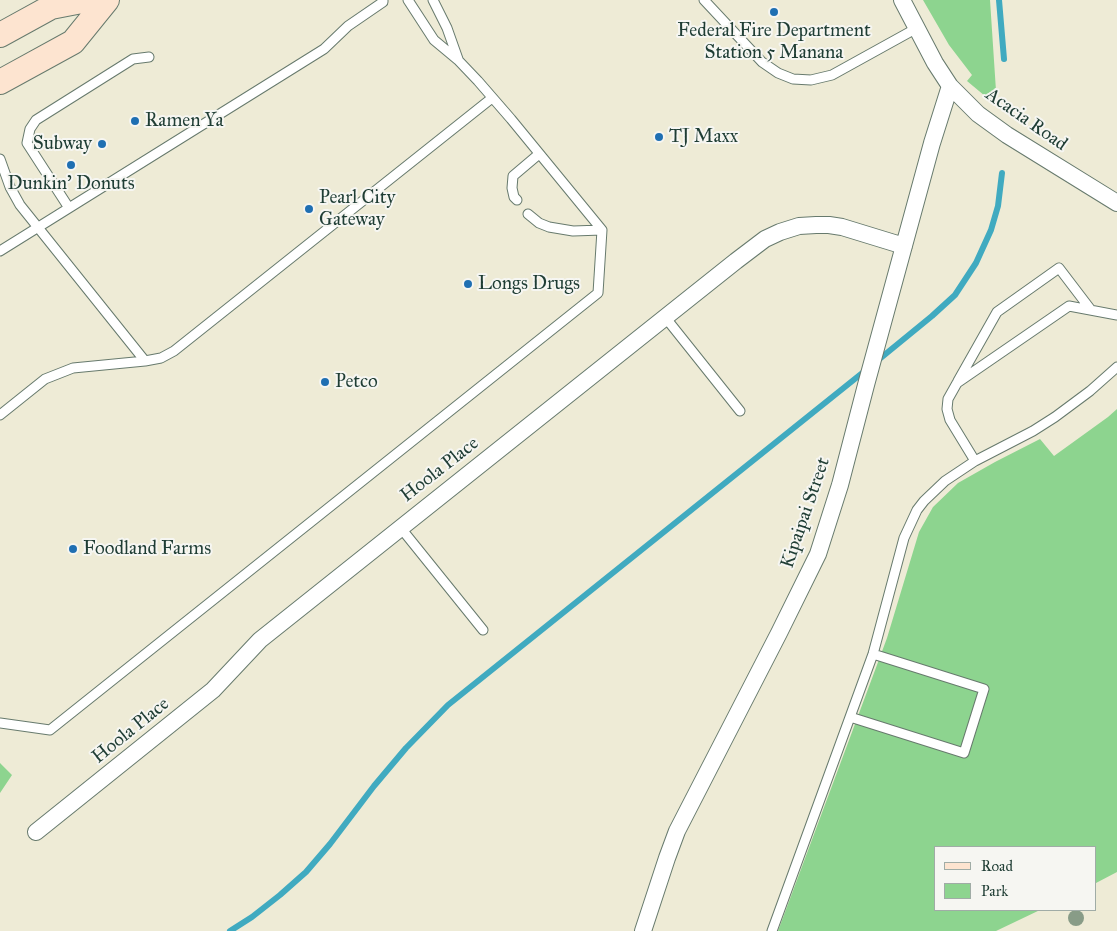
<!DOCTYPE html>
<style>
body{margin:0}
#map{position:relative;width:1117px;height:931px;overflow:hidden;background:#eeebd6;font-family:"IM FELL Great Primer",serif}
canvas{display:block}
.legend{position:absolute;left:934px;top:846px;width:162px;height:65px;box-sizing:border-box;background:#f6f6f2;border:1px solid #a0aca6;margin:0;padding:6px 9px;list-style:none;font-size:15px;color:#1f3d34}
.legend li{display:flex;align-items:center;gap:10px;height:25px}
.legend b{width:25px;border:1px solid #a0aca6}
</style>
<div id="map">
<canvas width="1117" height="931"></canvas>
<ul class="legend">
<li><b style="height:6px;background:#fde4d0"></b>Road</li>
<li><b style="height:14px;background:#8dd48f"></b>Park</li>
</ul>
</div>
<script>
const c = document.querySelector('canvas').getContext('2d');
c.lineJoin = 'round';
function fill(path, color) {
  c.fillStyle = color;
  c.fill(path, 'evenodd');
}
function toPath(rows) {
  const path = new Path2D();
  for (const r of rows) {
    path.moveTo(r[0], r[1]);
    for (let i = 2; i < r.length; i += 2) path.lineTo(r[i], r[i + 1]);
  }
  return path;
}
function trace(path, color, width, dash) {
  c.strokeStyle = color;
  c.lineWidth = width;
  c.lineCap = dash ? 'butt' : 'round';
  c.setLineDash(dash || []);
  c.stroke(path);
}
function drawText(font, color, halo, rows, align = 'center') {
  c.font = font + ' "IM FELL Great Primer",serif';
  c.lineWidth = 4;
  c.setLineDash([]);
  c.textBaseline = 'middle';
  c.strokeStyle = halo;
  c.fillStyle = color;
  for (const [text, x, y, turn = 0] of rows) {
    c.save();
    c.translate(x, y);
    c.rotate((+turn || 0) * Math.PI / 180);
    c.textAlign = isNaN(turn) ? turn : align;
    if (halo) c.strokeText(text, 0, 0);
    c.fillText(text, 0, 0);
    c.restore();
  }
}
const green = toPath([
 [923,0,990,0,997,106,967,81,972,75,949,45],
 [1117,409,1117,872,1096,883,1096,847,936,847,936,910,1040,910,996,931,778,931,887,638,919,532,933,507,958,483,995,462,1040,439,1054,456,1108,417],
 [0,763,12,775,0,793]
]);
const stream = toPath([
 [999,0,1004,59],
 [877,361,932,316,955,295,976,263,991,230,998,206,1002,173],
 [230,931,252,917,280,895,306,872,330,844,374,786,406,748,448,705,866,370]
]);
const service = toPath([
 [433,0,447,28,458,59],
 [704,0,762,62,778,73,793,79,811,80,832,75,917,28],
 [0,159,10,187,20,205,145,361],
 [517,200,514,197,512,188,513,176,539,154],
 [69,208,27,143,30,129,36,120,133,59,149,57],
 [528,214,539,223,549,227,573,231,602,230],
 [0,251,324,49,348,26,383,2,383,0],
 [665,317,740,411],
 [958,381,997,312,1059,268,1091,310],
 [0,415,45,379,73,368,145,361,161,358,174,351,492,98],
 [975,461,950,420,947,409,948,399,957,383,1069,306,1117,315],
 [400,527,483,630],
 [850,717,964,753,984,689,873,654],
 [0,723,50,730,598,293,602,230,511,119,478,81,458,60,434,40,408,0],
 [772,931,873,654,904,538,917,510,924,501,945,481,975,461,1033,431,1055,417,1090,391,1117,367]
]);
const minor = toPath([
 [902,0,935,63,950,86,978,114,1007,135,1117,203],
 [36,832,213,690,260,640,736,261,765,239,780,232,799,226,816,225,829,225,842,227,904,246],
 [643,931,667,858,677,831,779,633,818,554,840,485,866,385,932,143,950,86]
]);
const secondary = toPath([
 [0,35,51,7,87,0],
 [0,82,73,42,107,0]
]);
const trees = [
 [1076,918]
];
const markers = [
 [774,12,5,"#1f6fb2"],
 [135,121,5,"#1f6fb2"],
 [659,137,5,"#1f6fb2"],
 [102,144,5,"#1f6fb2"],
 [71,165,5,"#1f6fb2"],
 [309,209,5,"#1f6fb2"],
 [468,284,5,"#1f6fb2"],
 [325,382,5,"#1f6fb2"],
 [73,549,5,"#1f6fb2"]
];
const poiNames = [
 ["Federal Fire Department",774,31,"center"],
 ["Station 5 Manana",774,53,"center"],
 ["Ramen Ya",145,121],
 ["TJ Maxx",669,137],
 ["Subway",92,144,"right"],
 ["Dunkin' Donuts",71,184,"center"],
 ["Pearl City",319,198],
 ["Gateway",319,220],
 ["Longs Drugs",478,284],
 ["Petco",335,382],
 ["Foodland Farms",83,549]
];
const streetNames = [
 ["Acacia Road",1026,120,35],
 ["Hoola Place",440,470,-38],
 ["Kipaipai Street",806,513,-71],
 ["Hoola Place",131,731,-39]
];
fill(green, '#8dd48f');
trace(stream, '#40aac0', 6);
trace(service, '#677a6d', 11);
trace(minor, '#677a6d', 18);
trace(secondary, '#677a6d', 26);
trace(service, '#fff', 9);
trace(minor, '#fff', 16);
trace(secondary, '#fde4d0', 24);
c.fillStyle = '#889c87';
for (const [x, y] of trees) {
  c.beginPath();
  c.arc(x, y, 8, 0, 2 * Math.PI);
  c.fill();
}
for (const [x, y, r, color] of markers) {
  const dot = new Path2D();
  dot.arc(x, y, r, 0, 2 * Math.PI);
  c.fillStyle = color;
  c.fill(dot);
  trace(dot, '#f6f6f2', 2);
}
drawText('19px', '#1f3d34', '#f6f6f2', poiNames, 'left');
drawText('19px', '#1f3d34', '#f6f6f2', streetNames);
</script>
